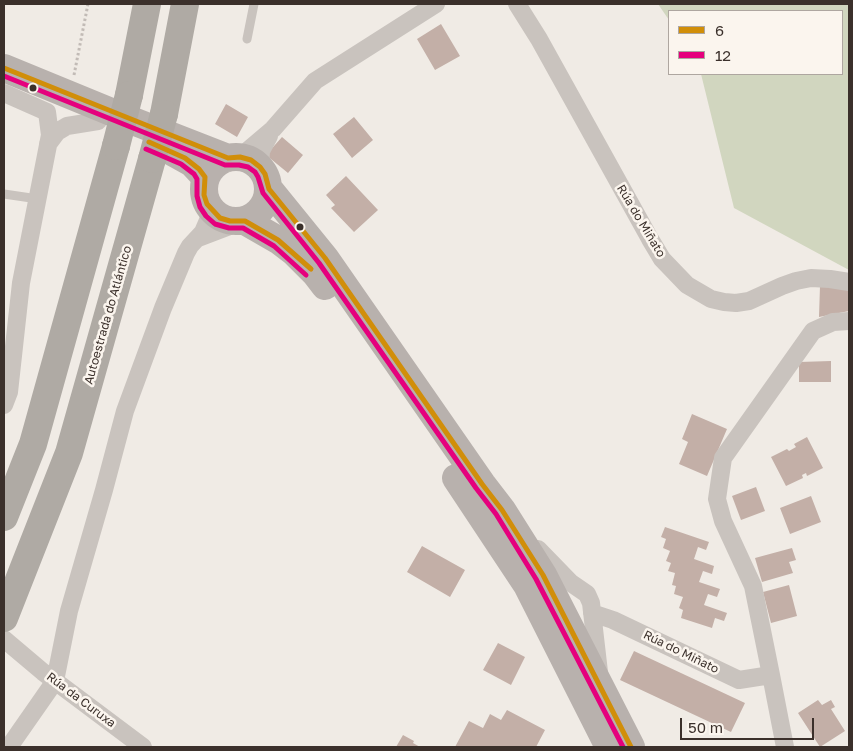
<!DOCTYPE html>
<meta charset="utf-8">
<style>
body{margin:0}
#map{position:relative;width:853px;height:751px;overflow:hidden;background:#f0ebe5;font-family:"Golos Text",sans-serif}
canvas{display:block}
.frame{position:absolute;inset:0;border:5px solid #3b302b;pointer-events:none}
.legend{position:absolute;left:668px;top:10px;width:175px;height:65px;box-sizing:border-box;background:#fbf5ee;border:1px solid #aea6a0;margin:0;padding:6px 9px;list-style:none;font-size:15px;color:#3b302b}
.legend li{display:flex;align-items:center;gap:10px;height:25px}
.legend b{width:25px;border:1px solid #aea6a0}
.scale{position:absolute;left:680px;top:718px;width:134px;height:22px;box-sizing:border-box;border:2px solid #3b302b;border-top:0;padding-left:6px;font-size:15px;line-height:18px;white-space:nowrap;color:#3b302b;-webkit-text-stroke:4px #fbf5ee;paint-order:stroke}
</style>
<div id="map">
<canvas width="853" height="751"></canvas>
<div class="frame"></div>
<ul class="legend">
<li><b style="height:6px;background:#d18e09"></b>6</li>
<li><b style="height:6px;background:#e5007d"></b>12</li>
</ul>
<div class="scale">50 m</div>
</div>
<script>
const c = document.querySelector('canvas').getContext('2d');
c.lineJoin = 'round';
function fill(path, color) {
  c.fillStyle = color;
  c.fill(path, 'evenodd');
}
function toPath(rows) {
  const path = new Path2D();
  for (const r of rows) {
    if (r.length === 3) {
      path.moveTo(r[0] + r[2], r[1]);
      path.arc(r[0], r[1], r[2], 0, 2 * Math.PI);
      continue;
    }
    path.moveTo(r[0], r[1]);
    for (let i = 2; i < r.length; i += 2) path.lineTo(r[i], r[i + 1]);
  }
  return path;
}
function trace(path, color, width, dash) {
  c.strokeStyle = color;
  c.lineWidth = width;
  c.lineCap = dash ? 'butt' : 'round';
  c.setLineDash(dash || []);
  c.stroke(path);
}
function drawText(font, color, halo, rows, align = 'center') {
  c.font = font + ' "Golos Text",sans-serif';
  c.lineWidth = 5;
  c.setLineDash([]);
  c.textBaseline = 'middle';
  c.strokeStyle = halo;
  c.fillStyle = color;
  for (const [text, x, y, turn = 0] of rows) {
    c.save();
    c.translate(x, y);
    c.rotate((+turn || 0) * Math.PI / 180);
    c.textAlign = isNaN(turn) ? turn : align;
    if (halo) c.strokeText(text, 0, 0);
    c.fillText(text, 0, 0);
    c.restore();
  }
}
const green = toPath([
 [658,4,849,4,849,270,734,208,701,74,842,74,842,11,669,11,669,20]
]);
const building = toPath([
 [441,24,460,56,435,70,417,39],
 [226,104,248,117,237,137,215,124],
 [354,117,373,140,352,158,333,134],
 [282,137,303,155,288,173,266,155],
 [346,176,378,210,354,232,331,208,335,205,326,195],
 [820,286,849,288,849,311,819,317],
 [831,361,831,382,799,382,799,362],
 [692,414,727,429,707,476,679,464,688,442,682,439],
 [807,437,823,468,807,476,806,473,802,475,803,478,786,486,771,457,787,449,789,451,796,447,794,444],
 [756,487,765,511,741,520,732,496],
 [811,496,821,522,790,534,780,508],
 [665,527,709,542,706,550,698,547,694,559,714,566,712,574,703,571,699,582,720,589,717,597,708,594,704,605,727,613,724,621,715,618,712,628,681,618,683,610,679,608,683,597,674,594,676,586,672,585,675,573,668,571,671,563,666,561,670,551,663,548,666,539,661,537],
 [422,546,465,570,450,597,407,572],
 [792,548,796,560,789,562,793,573,762,582,755,558],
 [789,585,797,616,771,623,763,592],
 [498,643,525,657,511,685,483,670],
 [634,651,745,703,731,732,620,680],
 [818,700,822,705,831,700,835,707,831,709,845,731,820,747,798,713],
 [507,710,545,730,536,747,455,747,469,721,483,728,490,714,501,720],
 [403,735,414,741,413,743,420,747,396,747]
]);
const path = toPath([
 [74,75,88,4]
]);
const lane = toPath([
 [247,39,254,4],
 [4,194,38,199]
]);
const street = toPath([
 [517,4,539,39,650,239,662,259,687,285,711,299,724,302,736,303,749,301,782,286,796,281,811,278,830,279,849,282],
 [4,93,47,112,50,135,21,283,9,392,4,405],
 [48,144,57,132,67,126,98,121],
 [240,157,273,129,315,81,436,4],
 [260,167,261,151,269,136],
 [198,238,240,222],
 [538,549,571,583,587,594,591,603,599,672],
 [592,613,613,620,739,680,771,675,753,586,723,521,717,499,723,458,813,331,833,322,849,321],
 [4,639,43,672,143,747],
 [771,675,785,747],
 [9,747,55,681,69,611,104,490,125,411,163,308,186,253,190,246,203,232,212,211]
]);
const primary = toPath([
 [4,68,138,123,228,158],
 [165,148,192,163,205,177],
 [236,189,32],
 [269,189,325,258,482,484,502,510,543,575,631,747],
 [245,221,278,240,295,253,315,273,325,286],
 [456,478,527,585,609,747]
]);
const highway = toPath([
 [129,95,147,4],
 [164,114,185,4],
 [4,517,33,444,116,146],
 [4,618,69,453,152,159]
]);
const highwayBridge = toPath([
 [116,146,129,95],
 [152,159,164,114]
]);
const bus1 = toPath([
 [4,68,228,158,240,157,251,160,260,167,265,174,269,189,325,258,482,484,502,510,543,575,631,747],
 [149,142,185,158,199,169,205,177,204,195,207,204,220,218,230,221,245,221,278,240,311,269]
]);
const bus2 = toPath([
 [4,76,225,165,239,165,248,167,255,172,258,177,263,193,319,263,476,488,496,514,536,579,623,747],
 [146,149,181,164,194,174,197,179,197,196,200,207,206,216,215,224,229,228,243,228,274,246,306,275]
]);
const markers = [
 [33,88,4.5,"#3b302b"],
 [300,227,4.5,"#3b302b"]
];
const streetNames = [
 ["Rúa do Miñato",641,221,59],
 ["Autoestrada do Atlántico",108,315,-74],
 ["Rúa do Miñato",681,652,26],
 ["Rúa da Curuxa",81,700,37]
];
fill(green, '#d1d6bf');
fill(building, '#c3afa7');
trace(path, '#c2bbb6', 3, [2.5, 2.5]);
trace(lane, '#c9c3be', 9);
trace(street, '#c9c3be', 18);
trace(primary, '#b8b1ad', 28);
trace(highway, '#afaaa4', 28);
trace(highwayBridge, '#afaaa4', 28);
trace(bus1, '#d18e09', 5);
trace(bus2, '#e5007d', 5);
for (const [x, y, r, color] of markers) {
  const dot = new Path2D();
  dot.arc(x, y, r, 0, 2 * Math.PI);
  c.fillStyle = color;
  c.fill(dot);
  trace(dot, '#fbf5ee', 2);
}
drawText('12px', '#3b302b', '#fbf5ee', streetNames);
</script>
